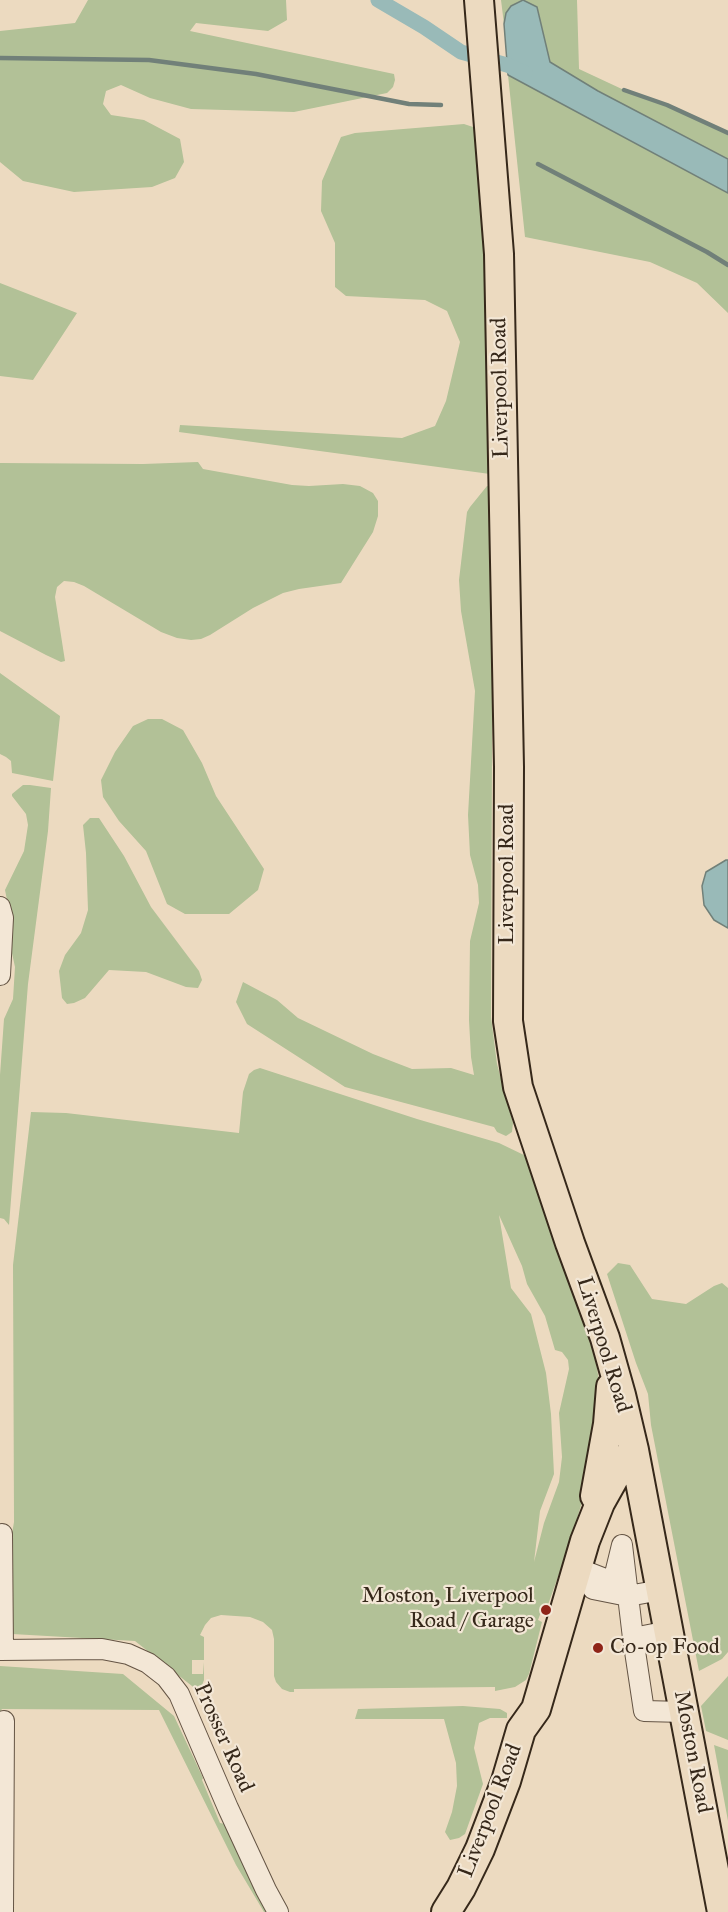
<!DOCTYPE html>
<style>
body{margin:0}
canvas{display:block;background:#ecdac0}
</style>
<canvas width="728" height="1912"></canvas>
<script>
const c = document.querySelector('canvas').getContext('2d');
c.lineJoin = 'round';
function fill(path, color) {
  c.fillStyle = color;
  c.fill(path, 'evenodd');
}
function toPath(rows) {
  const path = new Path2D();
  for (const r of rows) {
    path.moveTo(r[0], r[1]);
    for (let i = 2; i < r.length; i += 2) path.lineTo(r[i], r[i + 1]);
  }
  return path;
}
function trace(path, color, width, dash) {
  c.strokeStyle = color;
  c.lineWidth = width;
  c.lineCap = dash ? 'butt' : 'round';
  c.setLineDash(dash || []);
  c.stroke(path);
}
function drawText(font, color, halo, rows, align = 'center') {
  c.font = font + ' "IM FELL Great Primer",serif';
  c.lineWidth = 4.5;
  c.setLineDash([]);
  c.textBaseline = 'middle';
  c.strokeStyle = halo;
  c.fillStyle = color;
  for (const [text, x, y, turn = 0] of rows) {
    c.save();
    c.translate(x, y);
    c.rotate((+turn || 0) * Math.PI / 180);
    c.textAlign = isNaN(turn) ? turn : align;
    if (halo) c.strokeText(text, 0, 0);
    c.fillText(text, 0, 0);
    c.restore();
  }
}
const green = toPath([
 [88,0,286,0,287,20,268,31,196,23,190,31,394,74,395,80,393,87,387,93,294,112,191,109,150,98,121,85,106,91,103,104,111,115,144,120,180,139,184,162,175,178,152,187,74,192,23,181,0,162,0,31,75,23],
 [501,0,577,0,579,69,624,90,667,105,728,133,728,159,598,91,550,62,537,7,506,13,504,24],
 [508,75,728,193,728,313,697,283,650,262,525,237],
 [464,124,479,129,488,341,490,474,179,432,180,425,402,438,435,426,446,401,460,342,447,311,425,300,346,296,335,287,335,243,321,211,322,181,341,137,355,133],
 [0,283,77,313,33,380,0,376],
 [198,462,203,469,292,485,309,486,343,484,360,486,373,493,378,501,378,516,373,532,341,583,299,589,283,593,253,608,210,635,201,639,191,640,177,638,161,632,84,586,74,582,64,581,57,587,55,597,65,661,61,662,46,655,0,631,0,463,143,464],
 [487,486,493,487,491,1017,497,1064,513,1123,512,1132,506,1136,497,1132,494,1127,345,1087,247,1024,236,1002,243,982,277,1000,298,1018,373,1054,412,1069,451,1068,474,1075,471,1057,469,1020,470,941,479,903,478,885,470,855,468,815,475,691,461,611,459,580,467,512,470,507],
 [0,673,60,716,53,781,12,773,11,761,6,757,0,754],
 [148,719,162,719,183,730,202,763,216,796,264,869,258,890,229,914,185,914,167,904,146,851,119,821,103,797,101,780,115,752,133,726],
 [23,785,30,785,51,788,48,831,28,984,9,1225,4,1219,0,1218,0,1075,4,1019,13,999,15,967,10,944,11,920,5,890,24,851,28,825,26,814,12,796,12,794],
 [90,818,99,818,124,856,151,907,199,971,202,980,198,988,186,987,146,972,109,970,85,998,74,1003,67,1004,62,998,59,971,65,955,81,933,88,910,86,853,83,825],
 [260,1068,417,1119,499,1143,526,1156,553,1230,595,1356,599,1381,588,1482,568,1549,545,1613,541,1612,538,1620,542,1622,529,1674,526,1680,515,1687,495,1691,495,1687,294,1689,294,1692,290,1692,282,1689,276,1682,274,1676,274,1639,272,1630,263,1622,250,1617,221,1615,211,1618,205,1625,200,1635,204,1637,204,1660,192,1660,192,1674,203,1674,204,1662,204,1680,201,1688,197,1690,135,1641,12,1634,11,1540,14,1522,13,1265,31,1112,66,1113,239,1133,243,1092,249,1074,254,1070],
 [499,1215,522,1266,527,1284,545,1316,555,1350,562,1352,568,1360,569,1369,559,1413,562,1457,559,1482,544,1523,534,1562,540,1511,554,1474,551,1414,546,1373,531,1314,511,1288],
 [618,1263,630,1265,652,1299,686,1304,714,1286,722,1283,728,1288,728,1652,722,1659,699,1671,651,1425,648,1394,636,1363,607,1274],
 [0,1666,123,1674,174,1716,203,1778,202,1780,220,1823,225,1824,266,1912,264,1912,236,1865,159,1710,2,1709,0,1712],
 [728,1676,728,1740,706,1731,701,1706],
 [463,1706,500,1709,507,1713,507,1718,490,1718,479,1723,474,1748,483,1784,465,1834,459,1838,450,1840,445,1832,452,1812,457,1786,456,1763,444,1719,355,1719,358,1709],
 [714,1745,728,1750,728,1821]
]);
const water = toPath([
 [523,0,537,7,550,62,598,91,728,159,728,193,508,75,504,24,506,13,511,6,523,0],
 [726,860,728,860,728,928,714,920,704,905,702,886,706,872,726,860]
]);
const stream = toPath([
 [0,58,149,60,256,74,409,104,441,105],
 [624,90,667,105,728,133],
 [538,164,707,252,728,265]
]);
const canal = toPath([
 [378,0,424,27,461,52,507,65,525,73]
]);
const minor = toPath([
 [0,907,3,918,0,975],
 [2,1534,3,1650],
 [577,1568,613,1582,622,1545,633,1638],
 [593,1589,628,1596,661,1590],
 [669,1631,633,1638,644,1711,684,1712],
 [0,1650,102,1649,128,1654,148,1663,166,1677,179,1694,228,1808,266,1890,278,1912],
 [3,1912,4,1721]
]);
const highway = toPath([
 [479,0,499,254,509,767,508,1021,518,1087,570,1243,605,1338,621,1395,634,1450,722,1912],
 [595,1496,608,1424,611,1387],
 [446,1912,461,1888,480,1849,506,1781,521,1730,536,1709,585,1541,600,1503,623,1462,634,1450]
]);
const markers = [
 [546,1610,6,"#8f2418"],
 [598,1648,6,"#8f2418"]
];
const streetNames = [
 ["Liverpool Road",501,388,-91],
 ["Liverpool Road",508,874,-90],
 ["Liverpool Road",603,1345,73],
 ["Prosser Road",223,1738,66],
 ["Moston Road",692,1752,79],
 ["Liverpool Road",491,1811,-69]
];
const poiNames = [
 ["Moston, Liverpool",534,1597],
 ["Road / Garage",534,1622],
 ["Co-op Food",610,1648,"left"]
];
fill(green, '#b2c197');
fill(water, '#99bab8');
trace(water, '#718079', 1.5);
trace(stream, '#718079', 4.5);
trace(canal, '#99bab8', 15);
trace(minor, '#645444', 22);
trace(highway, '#36281a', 32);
trace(minor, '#f3e7d6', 20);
trace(highway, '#ecdac0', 28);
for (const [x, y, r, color] of markers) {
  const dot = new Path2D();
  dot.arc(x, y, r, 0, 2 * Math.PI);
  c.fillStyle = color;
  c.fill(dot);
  trace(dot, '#f3e7d6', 2);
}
drawText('22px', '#36281a', '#f3e7d6', streetNames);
drawText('22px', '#36281a', '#f3e7d6', poiNames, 'right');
</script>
